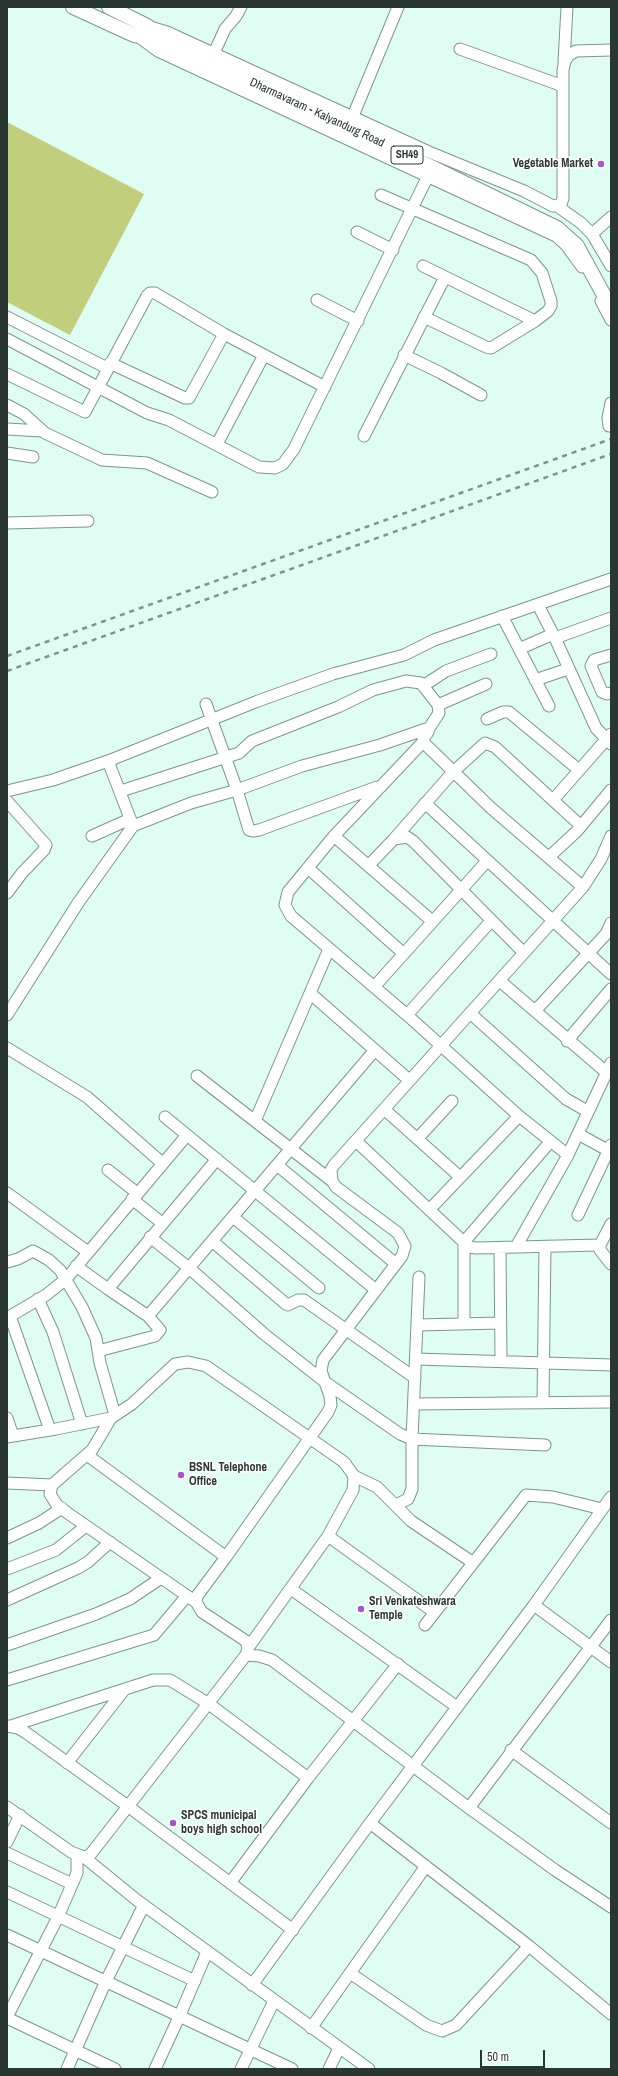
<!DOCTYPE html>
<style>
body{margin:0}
#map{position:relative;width:618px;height:2076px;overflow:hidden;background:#dffdf3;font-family:"Archivo Narrow",sans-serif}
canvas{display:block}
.frame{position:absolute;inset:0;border:8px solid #2a3632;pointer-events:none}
.scale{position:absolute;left:480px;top:2050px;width:65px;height:18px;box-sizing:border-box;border:2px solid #2a3632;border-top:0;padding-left:5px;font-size:12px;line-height:14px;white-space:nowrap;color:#2a3632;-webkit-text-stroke:3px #fff;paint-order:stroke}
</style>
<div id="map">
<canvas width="618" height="2076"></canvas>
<div class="frame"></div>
<div class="scale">50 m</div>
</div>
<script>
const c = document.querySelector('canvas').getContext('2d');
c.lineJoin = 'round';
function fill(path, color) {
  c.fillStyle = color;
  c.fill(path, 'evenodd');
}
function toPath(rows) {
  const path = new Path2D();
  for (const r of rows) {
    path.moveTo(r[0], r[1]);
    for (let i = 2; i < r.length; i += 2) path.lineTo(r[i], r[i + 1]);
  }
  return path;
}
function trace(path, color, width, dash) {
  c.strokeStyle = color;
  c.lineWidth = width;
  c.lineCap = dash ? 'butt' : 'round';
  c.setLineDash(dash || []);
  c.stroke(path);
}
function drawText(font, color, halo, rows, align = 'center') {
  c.font = font + ' "Archivo Narrow",sans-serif';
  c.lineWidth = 3;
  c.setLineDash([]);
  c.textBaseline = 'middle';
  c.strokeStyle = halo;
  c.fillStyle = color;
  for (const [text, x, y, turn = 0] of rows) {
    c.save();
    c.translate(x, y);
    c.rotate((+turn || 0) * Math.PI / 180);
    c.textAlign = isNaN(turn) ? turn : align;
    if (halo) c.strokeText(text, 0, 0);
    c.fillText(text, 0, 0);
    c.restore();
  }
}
const green = toPath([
 [7,122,144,194,70,335,7,302]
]);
const minor = toPath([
 [147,26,167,32,429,152,524,191,553,206,561,205,563,198,563,70,565,61,569,55,576,51,611,50],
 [139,37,158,51,556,236,566,245,582,267],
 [460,49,563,86],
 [214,53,225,29,236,16,241,7],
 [564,62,567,7],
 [353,116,398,7],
 [381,195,531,260,542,273,551,301,551,306,548,311,535,321,491,348,486,347,424,317],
 [557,206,581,223,592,234,611,266],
 [357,232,393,250],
 [592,234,611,217],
 [423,266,535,321],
 [317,300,358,321],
 [601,301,611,320],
 [7,317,107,368],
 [7,339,147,413,169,420,259,467,275,468,283,464,294,449,428,176],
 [404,355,441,373,481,395],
 [110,363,185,398,189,398,224,334],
 [7,374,85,412,147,296,150,293,155,293,224,334,325,387],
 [7,405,24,414,45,433,102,460,147,463,212,492],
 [609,426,608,418,611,403],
 [7,429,42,431],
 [364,436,445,277],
 [217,444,264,355],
 [7,453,33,457],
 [7,523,88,521],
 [538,605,555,638,596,728,611,744],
 [502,616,549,706],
 [555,638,611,618],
 [519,649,553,634],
 [611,655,594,660,591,666,602,692,607,694,611,693],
 [535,680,568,669],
 [423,686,446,671,491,654],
 [206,704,237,790,249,830,253,831,259,830,377,787],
 [438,705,486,684],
 [487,719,503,712,509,712,579,770],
 [423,742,334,836,288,892,285,905,291,916,407,1015,519,1116,568,1155],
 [108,761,133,826],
 [7,791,53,780,108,761,258,701,333,674,404,655,434,640,611,579],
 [121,791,239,753,252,741,338,707,373,690,406,681,421,683,438,705,439,713,428,730],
 [553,800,611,734],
 [7,801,46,845,44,850,22,873,7,893],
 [425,803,611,974],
 [92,836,130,819],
 [334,836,432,921],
 [394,839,453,772,485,743,495,747,581,826],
 [549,857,577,831,611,790],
 [369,865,394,839,407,837,413,841,524,953],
 [308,868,404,954],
 [500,981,606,1072],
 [374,987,487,861],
 [310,993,409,1080],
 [535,1011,606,934,611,923],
 [470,1013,566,1099,587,1111],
 [7,1015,78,903,133,826,191,803,237,790,302,766,380,745,426,729,428,732,423,739,425,744,491,808,583,887],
 [407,1015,491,921],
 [567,1041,611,989],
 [7,1048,87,1097,162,1163],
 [197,1076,332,1181],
 [384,1109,460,1177],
 [165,1117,376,1290],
 [255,1121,329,949],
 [578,1134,611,1152],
 [418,1138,452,1101],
 [356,1141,469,1247,476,1248,600,1245],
 [277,1165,396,1264],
 [108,1170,137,1193],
 [7,1193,88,1252],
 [132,1199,162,1223],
 [430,1209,519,1116],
 [578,1215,611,1145],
 [233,1217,319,1288],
 [611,1224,600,1245,600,1250,611,1264],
 [150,1237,189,1268,264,1334,325,1382,400,1434,412,1439,545,1445],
 [212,1241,286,1304,288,1305,298,1300,304,1300,415,1378],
 [516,1247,568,1155,611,1063],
 [500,1248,501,1361],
 [7,1262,18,1259,33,1251,49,1260,60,1270,82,1307,96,1338,100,1363,115,1415],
 [76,1266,108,1289,217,1159],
 [38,1299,53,1332,82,1424],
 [10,1316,50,1430],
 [148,1316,375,1050],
 [7,1318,46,1295,66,1279,187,1135],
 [464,1324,464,1242,550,1142],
 [418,1325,500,1323],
 [98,1351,155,1336,160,1330,148,1316,108,1289],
 [416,1359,611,1365],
 [543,1403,545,1247],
 [414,1404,611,1402],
 [7,1418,13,1436],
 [111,1418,92,1450,52,1485,50,1494,57,1505,69,1514,196,1602],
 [7,1437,56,1429,111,1418,132,1404,175,1364,188,1362,206,1366,344,1462,354,1476,353,1490,328,1536,248,1648],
 [87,1455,226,1557],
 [354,1476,377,1487,411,1521,472,1562],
 [7,1483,52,1485],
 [396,1505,408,1499,412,1489,412,1439,419,1277],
 [328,1536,434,1612],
 [7,1538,39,1523,62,1508],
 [7,1569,56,1550,86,1526],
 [291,1589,457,1707],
 [7,1600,78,1568,88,1562,110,1542],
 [534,1605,611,1662],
 [611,1620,469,1808,555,1870,611,1907],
 [425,1625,526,1495,553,1497,602,1509],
 [7,1645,96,1614,130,1599,161,1578],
 [246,1655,259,1656,272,1660,469,1808],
 [7,1680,154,1635,186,1597],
 [7,1726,18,1728,25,1732,129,1807,293,1930],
 [11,1726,153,1680,170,1680,209,1704,308,1778],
 [511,1750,611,1823],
 [67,1763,124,1690],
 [7,1807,71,1852,84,1857,90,1855,246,1655,248,1648,246,1641,202,1612,196,1602,197,1596,226,1557,328,1412,331,1405,330,1396,321,1371,323,1360,402,1256,405,1246,398,1233,336,1187,332,1181,331,1170,334,1165,583,887,601,859,611,836],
 [370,1823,529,1946,611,2014],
 [7,1842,20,1815],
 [7,1853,72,1884],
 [84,1857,138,1901,369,2069],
 [230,1883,308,1778,398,1664],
 [7,1892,195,1981],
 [7,1935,292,2069],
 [350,1973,426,2025,442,2031,456,2025,529,1946],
 [252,1985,370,1823,534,1605,611,1497],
 [7,2017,58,1917,77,1873,77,1855],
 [7,2018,115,2069],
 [311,2028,426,1866],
 [67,2069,106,1981,144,1905],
 [155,2069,180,2015,207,1952],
 [241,2069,274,2001],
 [329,2069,339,2048]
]);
const major = toPath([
 [73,7,134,35,162,41,349,127,557,228,577,246,611,308],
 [109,7,147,26,162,41]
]);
const rail = toPath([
 [7,656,611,439],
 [7,671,611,454]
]);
const markers = [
 [601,164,4,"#a657c8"],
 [181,1475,4,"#a657c8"],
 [361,1609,4,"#a657c8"],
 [173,1823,4,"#a657c8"]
];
const shields = [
 [407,155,32]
];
const shieldNames = [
 ["SH49",407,155]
];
const streetNames = [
 ["Dharmavaram - Kalyandurg Road",317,113,25]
];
const poiNames = [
 ["Vegetable Market",593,164,"right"],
 ["BSNL Telephone",189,1468],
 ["Office",189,1482],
 ["Sri Venkateshwara",369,1602],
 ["Temple",369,1616],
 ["SPCS municipal",181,1816],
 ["boys high school",181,1830]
];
fill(green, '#c1cf7d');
trace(minor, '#7b968d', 13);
trace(major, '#7b968d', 16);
trace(minor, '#fff', 11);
trace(major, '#fff', 14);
trace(rail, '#7e938c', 2.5, [5, 5]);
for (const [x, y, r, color] of markers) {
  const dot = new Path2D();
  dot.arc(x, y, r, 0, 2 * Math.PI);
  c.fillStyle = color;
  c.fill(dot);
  trace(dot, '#fff', 1.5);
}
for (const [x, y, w] of shields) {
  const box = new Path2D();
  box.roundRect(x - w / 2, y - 9, w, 18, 3);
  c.fillStyle = '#fff';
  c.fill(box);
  trace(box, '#2a3632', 1);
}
drawText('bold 11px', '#2a3632', null, shieldNames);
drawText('12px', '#2a3632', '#fff', streetNames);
drawText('bold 12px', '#2a3632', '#fff', poiNames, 'left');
</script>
